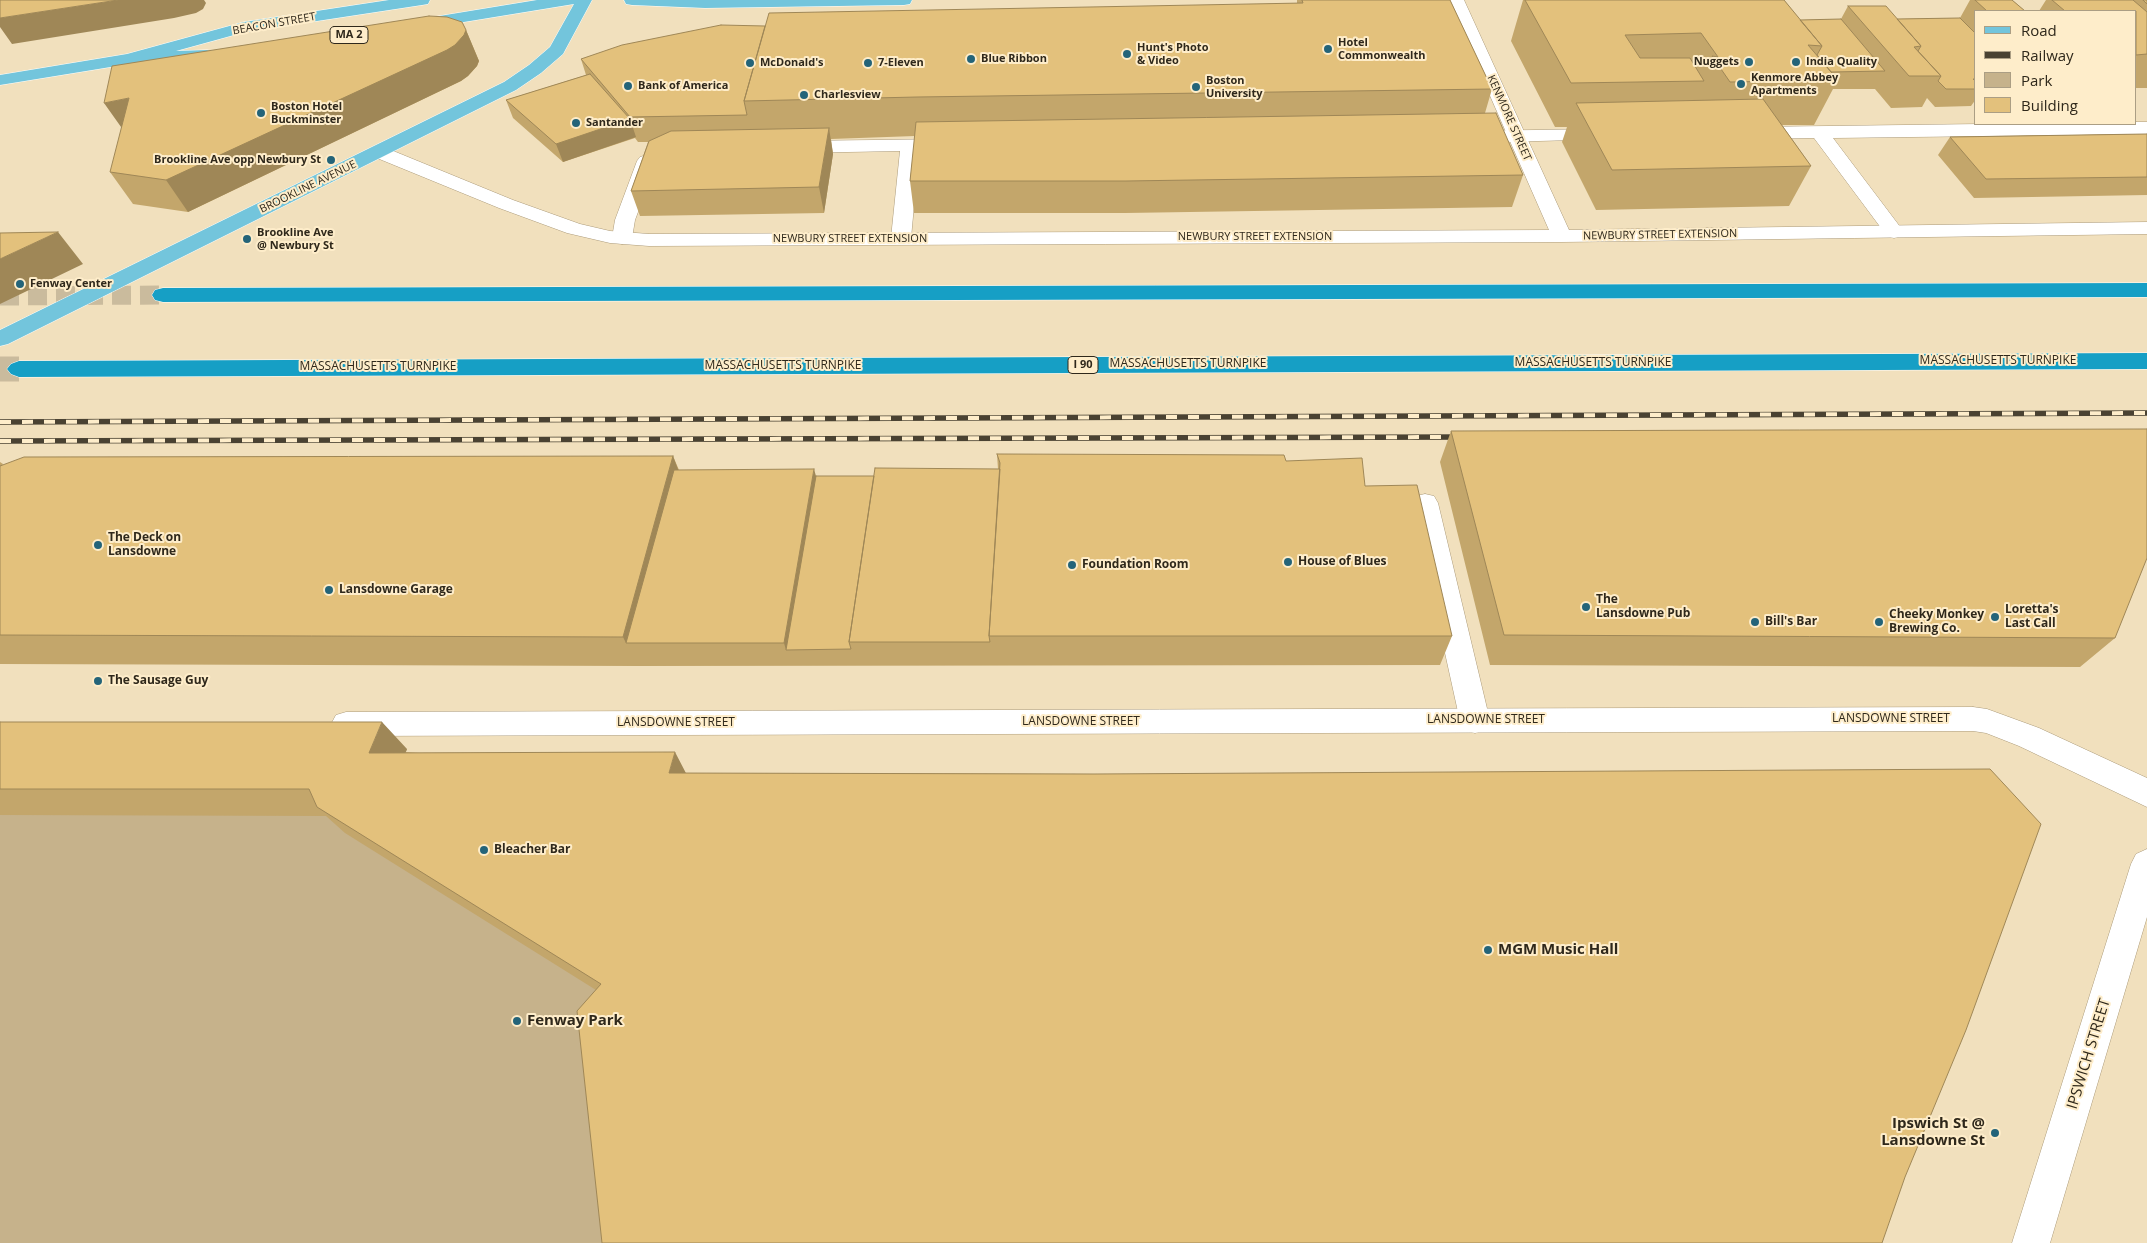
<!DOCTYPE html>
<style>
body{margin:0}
#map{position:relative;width:2147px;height:1243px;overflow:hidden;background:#f1e0bd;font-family:"Open Sans",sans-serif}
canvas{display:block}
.legend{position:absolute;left:1974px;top:10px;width:162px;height:115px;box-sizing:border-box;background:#feedca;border:1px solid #ab9e84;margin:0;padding:6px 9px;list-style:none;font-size:15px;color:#2f281b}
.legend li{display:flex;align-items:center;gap:10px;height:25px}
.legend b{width:25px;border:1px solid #ab9e84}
</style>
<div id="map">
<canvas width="2147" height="1243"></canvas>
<ul class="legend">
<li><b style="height:6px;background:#73c5dc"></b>Road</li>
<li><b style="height:6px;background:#4a4232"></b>Railway</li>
<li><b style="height:14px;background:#c6b28b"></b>Park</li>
<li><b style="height:14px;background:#e3c17c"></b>Building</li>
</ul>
</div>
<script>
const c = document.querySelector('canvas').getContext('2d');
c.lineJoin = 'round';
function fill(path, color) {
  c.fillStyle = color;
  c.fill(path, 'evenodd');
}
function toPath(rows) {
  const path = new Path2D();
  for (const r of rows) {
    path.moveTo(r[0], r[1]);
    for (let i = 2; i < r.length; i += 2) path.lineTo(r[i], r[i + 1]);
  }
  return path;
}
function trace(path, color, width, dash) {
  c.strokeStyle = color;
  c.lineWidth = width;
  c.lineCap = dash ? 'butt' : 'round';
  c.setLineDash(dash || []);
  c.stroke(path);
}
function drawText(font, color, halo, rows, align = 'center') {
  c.font = font + ' "Open Sans",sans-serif';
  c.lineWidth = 4;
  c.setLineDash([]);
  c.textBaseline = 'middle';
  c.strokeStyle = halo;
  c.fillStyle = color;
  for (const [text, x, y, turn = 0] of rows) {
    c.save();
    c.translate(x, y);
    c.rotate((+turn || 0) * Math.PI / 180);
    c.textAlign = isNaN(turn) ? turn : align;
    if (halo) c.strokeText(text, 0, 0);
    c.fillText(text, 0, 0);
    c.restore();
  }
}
const green = toPath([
 [407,749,395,779,1111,1243,0,1243,0,750]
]);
const motorwayTunnelFar1 = toPath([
 [0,296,163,295]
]);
const motorwayTunnel = toPath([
 [0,369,19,369]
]);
const service = toPath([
 [2136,122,2147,122,2147,134,1833,138,1904,232,1901,236,1894,238,1887,236,1814,138,1751,139,1744,137,1742,133,1744,129,1751,127,2136,122],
 [1601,129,1608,131,1610,135,1608,139,1469,143,1462,141,1460,137,1462,133,1469,131,1601,129],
 [952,139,959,141,962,145,959,149,919,151,911,238,908,242,901,244,894,242,891,238,900,151,795,153,788,151,785,147,788,143,795,141,952,139],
 [647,155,654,157,657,161,635,220,632,238,629,242,622,244,615,242,612,238,615,220,637,161,640,157,647,155],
 [1425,494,1434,496,1438,503,1490,721,1485,730,1475,733,1465,730,1460,721,1412,503,1416,496,1425,494]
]);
const minor = toPath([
 [1448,0,1464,0,1569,230,2147,222,2147,234,1562,242,649,246,610,243,567,233,499,208,372,156,369,152,372,148,379,146,386,148,513,200,580,224,610,231,649,234,1549,230,1448,0],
 [1973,707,1987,709,2039,728,2147,778,2147,807,2019,746,1986,733,1973,731,346,736,336,733,331,724,336,715,346,712,1973,707],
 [2147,849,2147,917,2050,1243,2012,1243,2131,864,2136,854,2147,849]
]);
const primary = toPath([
 [389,0,430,0,428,4,422,5,245,32,176,51,207,50,213,51,216,55,213,59,207,60,129,64,0,85,0,75,127,54,244,22,389,0],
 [537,0,592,0,563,54,541,73,516,90,8,344,0,346,0,330,504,82,529,65,550,47,574,4,415,30,409,29,406,25,409,21,537,0],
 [624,0,912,0,910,4,904,5,705,8,632,5,626,4,624,0]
]);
const motorway = toPath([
 [2147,283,2147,297,163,302,155,300,152,295,155,290,163,288,2147,283],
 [2147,353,2147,369,19,377,11,374,7,369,11,364,19,361,2147,353]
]);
const rail = toPath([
 [0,422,2147,413],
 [0,441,1462,437]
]);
const wall = toPath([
 [1297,0,1450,0,1492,89,1485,113,1523,175,1512,207,1125,213,914,213,910,181,915,136,831,139,833,154,824,213,640,216,631,191,648,142,638,142,635,138,563,162,513,118,506,100,586,75,581,59,765,26,1297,3],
 [1523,0,1784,0,1800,20,1841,19,1848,6,1897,19,1960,18,1970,0,2012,0,2025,11,1976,11,1976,99,1971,106,1935,107,1927,98,1922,107,1891,108,1875,89,1833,89,1814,125,1782,125,1811,166,1789,206,1596,210,1562,142,1567,127,1555,127,1511,41],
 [2046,0,2147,0,2147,88,2136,88,2136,11,2039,11],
 [466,30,479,61,477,66,468,76,461,81,188,212,133,204,110,172],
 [2147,134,2147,195,1974,198,1938,155,1950,137],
 [1451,431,2115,638,2080,667,1490,665,1440,462],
 [997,454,1286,461,1365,486,1452,636,1440,665,638,666,0,664,0,462,3,464,2,466,673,456,679,470,816,476,874,476,998,469],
 [0,722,407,749,405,752,686,773,1094,774,596,990,345,833,326,816,0,815]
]);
const shadedWall = toPath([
 [118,0,204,0,206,3,203,9,196,13,174,18,12,44,0,27,0,18],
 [466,30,479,61,477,66,468,76,461,81,188,212,166,180],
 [129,98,126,134,104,103],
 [630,119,636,137,563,162,556,144],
 [829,128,833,154,824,213,819,187],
 [58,232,83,264,0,304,0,259],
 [673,456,685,488,626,643,623,637],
 [814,469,821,494,786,650,784,643],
 [382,722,407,749,395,780,369,753],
 [675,752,689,779,669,773]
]);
const building = toPath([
 [0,0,118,0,0,18,0,0],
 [1302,0,1450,0,1492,89,917,97,744,101,769,13,1303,3,1302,0],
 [1525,0,1784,0,1822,46,1808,45,1838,80,1730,82,1712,56,1718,57,1701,33,1625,35,1640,58,1690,58,1704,81,1571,83,1525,0],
 [1975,0,2012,0,2025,11,1987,11,1975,0],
 [2052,0,2133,0,2147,12,2147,54,2136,55,2136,11,2065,11,2052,0],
 [2143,0,2147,0,2147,4,2143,0],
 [1848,6,1886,6,1921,46,1914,47,1941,76,1909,76,1848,6],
 [429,16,447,17,462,22,466,30,464,35,455,45,447,50,166,180,110,172,129,98,104,103,112,66,429,16],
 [1960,18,1976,34,1976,79,1973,79,1976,82,1976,89,1946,89,1938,81,1941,76,1918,51,1921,46,1897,19,1960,18],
 [1841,19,1885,71,1831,72,1817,55,1822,46,1800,20,1841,19],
 [721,25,765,26,744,101,747,115,630,117,581,59,622,45,721,25],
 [590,74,630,119,556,144,506,100,590,74],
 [1763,99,1811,166,1612,170,1576,103,1763,99],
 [1496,113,1523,175,1126,181,910,181,916,122,1496,113],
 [829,128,819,187,631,191,649,141,671,131,829,128],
 [2147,134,2147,177,1986,179,1950,137,2147,134],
 [58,232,0,259,0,233,58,232],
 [2147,429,2147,558,2115,638,1504,635,1451,431,2147,429],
 [997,454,1284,455,1286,461,1362,458,1365,486,1417,485,1452,636,989,636,1000,463,997,454],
 [673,456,623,637,0,635,0,466,24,457,673,456],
 [875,468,1000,469,989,636,990,642,849,642,875,468],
 [814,469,784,643,626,643,674,470,814,469],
 [816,476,874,476,849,642,851,649,786,650,816,476],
 [0,722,382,722,369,753,675,752,669,773,1094,774,1990,769,2041,824,1966,1030,1905,1177,1882,1243,602,1243,577,1011,601,984,317,807,309,789,0,789,0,722]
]);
const markers = [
 [1328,49,5,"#246479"],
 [1127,54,5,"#246479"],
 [971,59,5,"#246479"],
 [1749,62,5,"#246479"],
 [1796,62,5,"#246479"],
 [750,63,5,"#246479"],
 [868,63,5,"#246479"],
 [1741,84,5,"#246479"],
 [628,86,5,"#246479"],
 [1196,87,5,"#246479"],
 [804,95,5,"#246479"],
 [261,113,5,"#246479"],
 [576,123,5,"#246479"],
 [331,160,5,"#246479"],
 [247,239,5,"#246479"],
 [20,284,5,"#246479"],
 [98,545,5,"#246479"],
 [1288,562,5,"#246479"],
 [1072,565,5,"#246479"],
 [329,590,5,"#246479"],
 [1586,607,5,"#246479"],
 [1995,617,5,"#246479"],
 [1755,622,5,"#246479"],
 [1879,622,5,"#246479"],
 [98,681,5,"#246479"],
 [484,850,5,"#246479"],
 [1488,950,5,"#246479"],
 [517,1021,5,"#246479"],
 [1995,1133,5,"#246479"]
];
const farStreetnames = [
 ["BEACON STREET",274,24,-10],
 ["KENMORE STREET",1509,118,66],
 ["BROOKLINE AVENUE",308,187,-26],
 ["NEWBURY STREET EXTENSION",1660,235,-1],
 ["NEWBURY STREET EXTENSION",1255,237],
 ["NEWBURY STREET EXTENSION",850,239]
];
const shields = [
 [349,35,38],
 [1083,365,30]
];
const shieldNames = [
 ["MA 2",349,35],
 ["I 90",1083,365]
];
const farPoinames = [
 ["Hotel",1338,43],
 ["Commonwealth",1338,56],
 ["Hunt's Photo",1137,48],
 ["& Video",1137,61],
 ["Blue Ribbon",981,59],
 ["Nuggets",1739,62,"right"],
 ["India Quality",1806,62],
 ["McDonald's",760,63],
 ["7-Eleven",878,63],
 ["Kenmore Abbey",1751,78],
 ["Apartments",1751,91],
 ["Boston",1206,81],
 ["University",1206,94],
 ["Bank of America",638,86],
 ["Charlesview",814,95],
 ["Boston Hotel",271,107],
 ["Buckminster",271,120],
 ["Santander",586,123],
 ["Brookline Ave opp Newbury St",321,160,"right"],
 ["Brookline Ave",257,233],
 ["@ Newbury St",257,246],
 ["Fenway Center",30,284]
];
const streetNames = [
 ["MASSACHUSETTS TURNPIKE",1998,361],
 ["MASSACHUSETTS TURNPIKE",1593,363],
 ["MASSACHUSETTS TURNPIKE",1188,364],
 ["MASSACHUSETTS TURNPIKE",783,366],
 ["MASSACHUSETTS TURNPIKE",378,367],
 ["LANSDOWNE STREET",1891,719],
 ["LANSDOWNE STREET",1486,720],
 ["LANSDOWNE STREET",1081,722],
 ["LANSDOWNE STREET",676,723]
];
const poiNames = [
 ["The Deck on",108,538],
 ["Lansdowne",108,552],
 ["House of Blues",1298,562],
 ["Foundation Room",1082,565],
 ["Lansdowne Garage",339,590],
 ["The",1596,600],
 ["Lansdowne Pub",1596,614],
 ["Loretta's",2005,610],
 ["Last Call",2005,624],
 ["Cheeky Monkey",1889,615],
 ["Brewing Co.",1889,629],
 ["Bill's Bar",1765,622],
 ["The Sausage Guy",108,681],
 ["Bleacher Bar",494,850]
];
const nearPoinames = [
 ["MGM Music Hall",1498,950],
 ["Fenway Park",527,1021],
 ["Ipswich St @",1985,1124,"right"],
 ["Lansdowne St",1985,1141,"right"]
];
const nearStreetnames = [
 ["IPSWICH STREET",2089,1054,-73]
];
fill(green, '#c6b28b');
trace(motorwayTunnelFar1, '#cabb9d', 19, [19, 9]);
trace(motorwayTunnel, '#cabb9d', 25, [25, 12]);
trace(service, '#ac9b7b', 1);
trace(minor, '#ac9b7b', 1);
trace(primary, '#fff', 1);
trace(motorway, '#fff', 1);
fill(service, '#fff');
fill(minor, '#fff');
fill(primary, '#73c5dc');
fill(motorway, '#169fc5');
trace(rail, '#4a4232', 5.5);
trace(rail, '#feedca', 4, [11]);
fill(wall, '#c3a66b');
fill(shadedWall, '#9f8757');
fill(building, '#e3c17c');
trace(building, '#9f8757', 1);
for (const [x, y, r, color] of markers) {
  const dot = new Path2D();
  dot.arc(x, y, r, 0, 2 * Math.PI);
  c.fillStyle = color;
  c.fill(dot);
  trace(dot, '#feedca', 2);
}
drawText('11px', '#2f281b', '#feedca', farStreetnames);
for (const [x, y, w] of shields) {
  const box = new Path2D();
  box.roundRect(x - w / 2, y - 8.5, w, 17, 4);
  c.fillStyle = '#feedca';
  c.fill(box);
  trace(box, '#2f281b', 1);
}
drawText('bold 11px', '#2f281b', null, shieldNames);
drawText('bold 11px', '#2f281b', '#feedca', farPoinames, 'left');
drawText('12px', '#2f281b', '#feedca', streetNames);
drawText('bold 12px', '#2f281b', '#feedca', poiNames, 'left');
drawText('bold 15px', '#2f281b', '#feedca', nearPoinames, 'left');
drawText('15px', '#2f281b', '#feedca', nearStreetnames);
</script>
